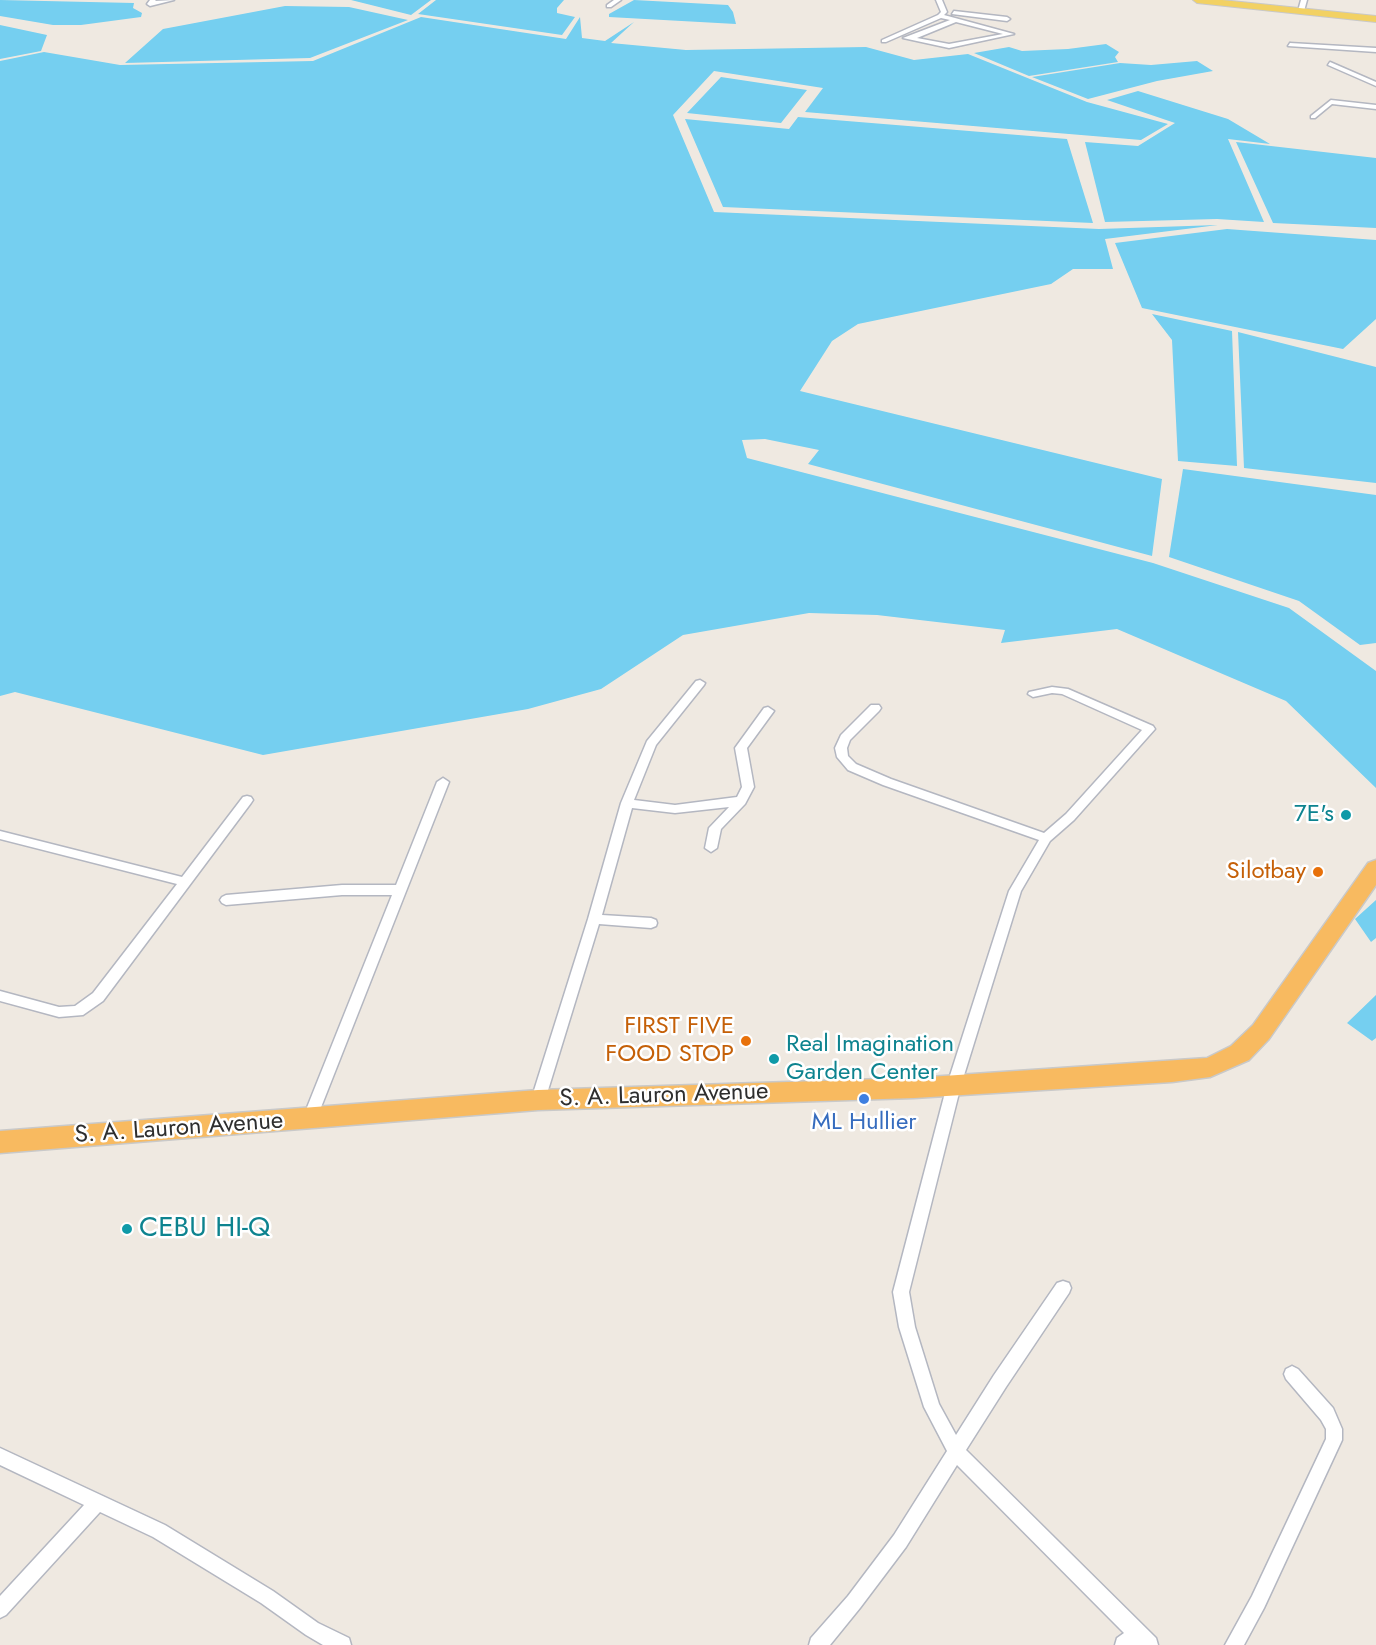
<!DOCTYPE html>
<style>
body{margin:0}
canvas{display:block;background:#efe9e1}
</style>
<canvas width="1376" height="1645"></canvas>
<script>
const c = document.querySelector('canvas').getContext('2d');
c.lineJoin = 'round';
function fill(path, color) {
  c.fillStyle = color;
  c.fill(path, 'evenodd');
}
function toPath(rows) {
  const path = new Path2D();
  for (const r of rows) {
    path.moveTo(r[0], r[1]);
    for (let i = 2; i < r.length; i += 2) path.lineTo(r[i], r[i + 1]);
  }
  return path;
}
function trace(path, color, width, dash) {
  c.strokeStyle = color;
  c.lineWidth = width;
  c.lineCap = dash ? 'butt' : 'round';
  c.setLineDash(dash || []);
  c.stroke(path);
}
function drawText(font, color, halo, rows, align = 'center') {
  c.font = font + ' Jost,sans-serif';
  c.lineWidth = 5;
  c.setLineDash([]);
  c.textBaseline = 'middle';
  c.strokeStyle = halo;
  c.fillStyle = color;
  for (const [text, x, y, turn = 0] of rows) {
    c.save();
    c.translate(x, y);
    c.rotate((+turn || 0) * Math.PI / 180);
    c.textAlign = isNaN(turn) ? turn : align;
    if (halo) c.strokeText(text, 0, 0);
    c.fillText(text, 0, 0);
    c.restore();
  }
}
const water = toPath([
 [0,0,134,3,133,8,142,13,141,17,81,25,53,25,0,16],
 [351,0,431,0,411,15],
 [436,0,564,0,557,8,557,13,575,17,562,35,418,14],
 [634,0,728,5,733,12,736,24,609,17,609,14],
 [285,6,349,7,408,20,310,58,125,63,163,29],
 [421,17,566,39,580,17,582,38,605,41,634,22,611,43,686,50,866,47,914,60,968,54,1087,102,1168,124,1141,140,805,112,823,88,714,71,673,115,714,212,1099,229,1218,225,1105,239,1113,269,1073,269,1051,284,858,324,832,341,800,391,1162,479,1152,556,808,464,819,450,765,439,742,440,747,458,1153,563,1289,608,1376,671,1376,788,1286,701,1117,629,1001,643,1005,630,877,615,809,613,683,635,601,689,528,709,263,755,15,692,0,696,0,61,44,52,120,65,313,61],
 [0,25,47,35,41,51,0,59],
 [1106,44,1119,52,1115,57,1118,62,1029,76,974,53,1009,47,1022,51,1068,49],
 [1197,61,1213,71,1157,81,1088,99,1032,77,1120,63,1151,65],
 [721,77,807,90,781,123,687,113],
 [1138,91,1228,119,1270,144,1228,139,1264,222,1217,219,1105,222,1085,142,1138,146,1175,123,1107,100],
 [798,117,1067,139,1093,223,723,207,685,119,789,129],
 [1236,142,1376,158,1376,228,1273,223],
 [1227,229,1376,240,1376,319,1343,349,1142,308,1115,243],
 [1152,314,1232,331,1237,466,1178,461,1172,340],
 [1238,332,1376,367,1376,483,1244,468],
 [1183,469,1376,495,1376,643,1360,645,1299,601,1169,557],
 [1376,900,1376,938,1371,942,1355,919],
 [1376,995,1376,1038,1372,1041,1347,1023]
]);
const minor = toPath([
 [150,0,156,0,155,1,174,0,150,6,147,4,150,0],
 [614,0,621,0,611,7,607,7,607,5,614,0],
 [936,0,942,0,947,12,944,15,1014,34,949,48,903,38,950,20,941,18,886,42,882,42,882,40,938,15,941,12,936,0],
 [956,22,1003,34,949,44,917,38,956,22],
 [1301,0,1307,0,1304,11,1301,13,1298,11,1301,0],
 [954,11,1007,17,1010,19,1007,21,952,14,954,11],
 [1290,43,1376,48,1376,52,1288,46,1290,43],
 [1330,62,1376,82,1376,86,1328,65,1330,62],
 [1331,100,1376,105,1376,109,1332,104,1315,118,1311,118,1311,116,1331,100],
 [700,680,705,683,704,685,656,745,634,800,675,805,737,797,742,787,735,748,764,708,768,707,774,711,747,748,754,787,745,804,721,829,717,848,711,852,705,848,709,828,729,807,675,813,632,808,602,915,651,918,656,920,657,923,656,926,651,928,599,924,545,1100,543,1104,538,1106,533,1104,531,1100,588,919,621,803,647,741,696,681,700,680],
 [1052,687,1068,689,1153,726,1155,729,1074,820,1050,841,1021,891,961,1085,909,1292,915,1327,939,1404,956,1435,994,1375,1057,1283,1063,1281,1069,1283,1071,1288,1069,1293,1006,1387,966,1450,1156,1638,1158,1645,1115,1645,1117,1638,1124,1633,957,1465,906,1547,860,1608,830,1645,809,1645,811,1638,848,1596,894,1535,947,1451,924,1407,899,1327,893,1292,947,1085,1009,891,1039,840,883,785,848,770,837,757,835,748,841,735,871,705,879,705,881,708,879,711,850,740,847,748,848,756,856,764,891,779,1044,833,1066,814,1142,730,1062,694,1052,693,1033,697,1028,694,1029,692,1052,687],
 [443,778,449,782,316,1120,314,1124,309,1126,304,1124,302,1120,392,895,342,895,226,905,222,903,220,900,222,897,226,895,342,885,396,885,437,782,443,778],
 [247,796,251,797,253,800,251,803,103,1001,83,1015,59,1017,0,1001,0,991,59,1007,75,1006,93,993,177,884,0,839,0,831,182,877,243,797,247,796],
 [1292,1366,1298,1369,1333,1408,1342,1429,1342,1440,1264,1608,1244,1645,1225,1645,1252,1596,1326,1439,1326,1429,1321,1420,1286,1379,1284,1374,1286,1369,1292,1366],
 [0,1448,165,1525,273,1591,318,1623,349,1638,351,1645,323,1645,306,1635,261,1603,153,1537,100,1512,6,1615,0,1618,0,1596,84,1505,0,1465,0,1448]
]);
const primary = toPath([
 [1193,0,1222,0,1376,16,1376,22,1197,3,1193,0]
]);
const trunk = toPath([
 [1376,860,1376,885,1269,1039,1249,1060,1210,1077,1172,1082,914,1098,538,1110,0,1153,0,1131,538,1090,914,1078,1207,1058,1231,1046,1253,1025,1368,863,1376,860]
]);
const markers = [
 [1346,815,6,"#0f9aa8"],
 [1318,872,6,"#e8710a"],
 [746,1041,6,"#e8710a"],
 [774,1059,6,"#0f9aa8"],
 [864,1099,6,"#3f7fe0"],
 [127,1229,6,"#0f9aa8"]
];
const cultureNames = [
 ["7E's",1334,815],
 ["Real Imagination",786,1045,"left"],
 ["Garden Center",786,1073,"left"]
];
const foodNames = [
 ["Silotbay",1306,872],
 ["FIRST FIVE",734,1027],
 ["FOOD STOP",734,1055]
];
const streetNames = [
 ["S. A. Lauron Avenue",664,1096,-2],
 ["S. A. Lauron Avenue",179,1129,-4]
];
const shopNames = [
 ["ML Hullier",864,1123]
];
const nearCulturenames = [
 ["CEBU HI-Q",139,1229]
];
fill(water, '#75cff0');
trace(minor, '#b4b7c1', 3);
trace(primary, '#c9c9c9', 2);
trace(trunk, '#c9c9c9', 3);
fill(minor, '#fff');
fill(primary, '#f2d163');
fill(trunk, '#f8ba60');
for (const [x, y, r, color] of markers) {
  const dot = new Path2D();
  dot.arc(x, y, r, 0, 2 * Math.PI);
  c.fillStyle = color;
  c.fill(dot);
  trace(dot, '#fff', 2);
}
drawText('24px', '#0d838f', '#fff', cultureNames, 'right');
drawText('24px', '#c56008', '#fff', foodNames, 'right');
drawText('24px', '#2e2e2e', '#fff', streetNames);
drawText('24px', '#366cbe', '#fff', shopNames);
drawText('28px', '#0d838f', '#fff', nearCulturenames, 'left');
</script>
